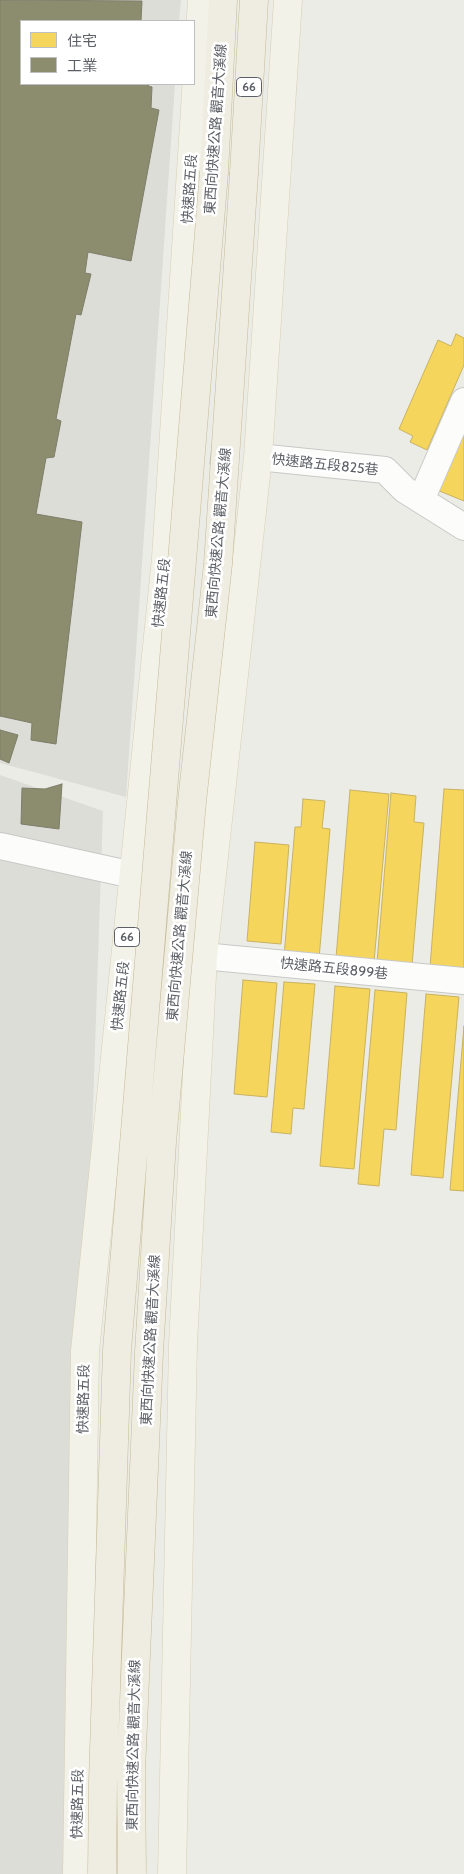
<!DOCTYPE html>
<meta charset="utf-8">
<style>
body{margin:0}
#map{position:relative;width:464px;height:1874px;overflow:hidden;background:#ecece7;font-family:Cabin,"Noto Sans TC",sans-serif}
canvas{display:block}
.legend{position:absolute;left:20px;top:20px;width:175px;height:65px;box-sizing:border-box;background:#fff;border:1px solid #bebfc1;margin:0;padding:6px 9px;list-style:none;font-size:15px;color:#5c5f65}
.legend li{display:flex;align-items:center;gap:10px;height:25px}
.legend b{width:25px;border:1px solid #bebfc1}
</style>
<div id="map">
<canvas width="464" height="1874"></canvas>
<ul class="legend">
<li><b style="height:14px;background:#f6d55c"></b>住宅</li>
<li><b style="height:14px;background:#8c8c6e"></b>工業</li>
</ul>
</div>
<script>
const c = document.querySelector('canvas').getContext('2d');
c.lineJoin = 'round';
function fill(path, color) {
  c.fillStyle = color;
  c.fill(path, 'evenodd');
}
function toPath(rows) {
  const path = new Path2D();
  for (const r of rows) {
    path.moveTo(r[0], r[1]);
    for (let i = 2; i < r.length; i += 2) path.lineTo(r[i], r[i + 1]);
  }
  return path;
}
function trace(path, color, width, dash) {
  c.strokeStyle = color;
  c.lineWidth = width;
  c.lineCap = dash ? 'butt' : 'round';
  c.setLineDash(dash || []);
  c.stroke(path);
}
function drawText(font, color, halo, rows, align = 'center') {
  c.font = font + ' Cabin,"Noto Sans TC",sans-serif';
  c.lineWidth = 5;
  c.setLineDash([]);
  c.textBaseline = 'middle';
  c.strokeStyle = halo;
  c.fillStyle = color;
  for (const [text, x, y, turn = 0] of rows) {
    c.save();
    c.translate(x, y);
    c.rotate((+turn || 0) * Math.PI / 180);
    c.textAlign = isNaN(turn) ? turn : align;
    if (halo) c.strokeText(text, 0, 0);
    c.fillText(text, 0, 0);
    c.restore();
  }
}
const industrial = toPath([
 [0,0,181,0,179,21,21,21,21,84,175,84,126,797,0,763],
 [0,775,103,811,67,1874,0,1874]
]);
const homes = toPath([
 [456,334,464,338,464,365,427,450,410,442,413,436,399,429,438,340,451,346,456,334],
 [464,427,464,501,437,490,464,427],
 [444,789,464,790,464,971,430,967,444,789],
 [350,790,389,794,374,962,336,958,350,790],
 [391,793,416,796,414,822,424,823,412,965,377,962,391,793],
 [303,799,325,801,322,828,330,829,319,959,284,956,295,827,301,827,303,799],
 [255,842,289,845,281,944,247,941,255,842],
 [243,980,277,983,267,1097,234,1094,243,980],
 [284,982,315,984,304,1109,293,1108,291,1134,271,1132,284,982],
 [335,986,370,989,354,1169,320,1166,335,986],
 [375,990,407,993,396,1130,384,1129,379,1186,358,1184,375,990],
 [426,994,459,997,443,1178,411,1175,426,994],
 [464,1026,464,1191,450,1190,464,1026]
]);
const industry = toPath([
 [0,0,142,1,141,21,21,21,21,84,149,84,148,86,152,87,151,108,159,110,131,261,88,252,85,273,91,274,81,315,76,314,56,419,61,421,54,457,46,458,36,514,82,522,56,744,31,740,32,723,0,716,0,0],
 [0,730,18,735,9,763,0,759,0,730],
 [62,784,59,829,21,824,22,788,45,789,62,784]
]);
const streetTunnel = toPath([
 [172,447,258,457]
]);
const street = toPath([
 [258,457,385,470,405,490,464,527],
 [421,500,464,401],
 [0,846,133,875],
 [203,956,464,981]
]);
const primary = toPath([
 [77,1874,85,1351,166,558,202,0],
 [172,1874,183,1344,203,956,258,457,288,0]
]);
const highway = toPath([
 [214,172,223,0],
 [244,173,254,0]
]);
const highwayBridge = toPath([
 [102,1874,103,1781,117,1350,214,172],
 [132,1874,131,1771,149,1352,162,1142,192,802,218,564,244,173]
]);
const shields = [
 [249,87,25],
 [127,937,25]
];
const shieldNames = [
 ["66",249,87],
 ["66",127,937]
];
const streetNames = [
 ["東西向快速公路 觀音大溪線",216,129,-86],
 ["快速路五段",190,189,-86],
 ["快速路五段825巷",325,465,6],
 ["東西向快速公路 觀音大溪線",219,533,-85],
 ["快速路五段",162,593,-84],
 ["東西向快速公路 觀音大溪線",180,936,-85],
 ["快速路五段899巷",334,969,6],
 ["快速路五段",121,996,-84],
 ["東西向快速公路 觀音大溪線",151,1340,-87],
 ["快速路五段",84,1399,-89],
 ["東西向快速公路 觀音大溪線",134,1745,-89],
 ["快速路五段",78,1804,-89]
];
fill(industrial, '#ddddd8');
fill(homes, '#f6d55c');
trace(homes, '#c8b25f', 1);
fill(industry, '#8c8c6e');
trace(industry, '#7e7e6b', 1);
trace(streetTunnel, '#c8c9c6', 26, [26, 13]);
trace(street, '#c8c9c7', 28);
trace(primary, '#d5cfb3', 29);
trace(highway, '#c4ba93', 29);
trace(street, '#fcfcfb', 26);
trace(primary, '#f3f2e8', 28);
trace(highway, '#efede1', 28);
trace(highwayBridge, '#c4ba93', 29, []);
trace(highwayBridge, '#efede1', 28);
for (const [x, y, w] of shields) {
  const box = new Path2D();
  box.roundRect(x - w / 2, y - 9.5, w, 19, 4);
  c.fillStyle = '#fff';
  c.fill(box);
  trace(box, '#5c5f65', 1);
}
drawText('bold 12px', '#5c5f65', null, shieldNames);
drawText('14px', '#5c5f65', '#fff', streetNames);
</script>
